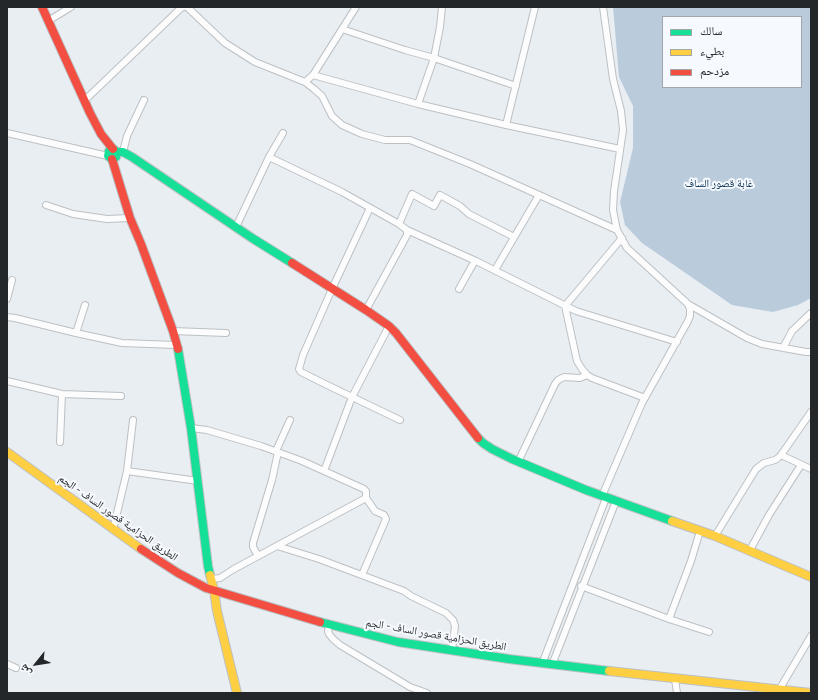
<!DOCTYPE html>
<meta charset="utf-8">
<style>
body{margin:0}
#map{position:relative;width:818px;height:700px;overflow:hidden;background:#e9eef3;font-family:"Fira Sans Condensed","Noto Naskh Arabic",sans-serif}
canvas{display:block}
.frame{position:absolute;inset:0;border:8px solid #24272a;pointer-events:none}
.legend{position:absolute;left:662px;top:16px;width:140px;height:72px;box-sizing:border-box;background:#f6fafe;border:1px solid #a2a6a9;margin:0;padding:5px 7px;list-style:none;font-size:12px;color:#24272a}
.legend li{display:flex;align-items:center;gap:8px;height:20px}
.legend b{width:20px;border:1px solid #a2a6a9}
.north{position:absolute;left:16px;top:644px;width:40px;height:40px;-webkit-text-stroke:3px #f6fafe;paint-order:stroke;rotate:240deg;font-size:11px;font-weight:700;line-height:16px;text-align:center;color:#24272a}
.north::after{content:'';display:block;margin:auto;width:14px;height:18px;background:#24272a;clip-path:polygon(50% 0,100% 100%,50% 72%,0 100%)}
</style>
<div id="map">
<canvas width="818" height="700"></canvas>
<div class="frame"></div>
<ul class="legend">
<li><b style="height:5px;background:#16e098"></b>سالك</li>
<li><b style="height:5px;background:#ffcf43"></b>بطيء</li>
<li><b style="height:5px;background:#f24e42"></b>مزدحم</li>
</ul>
<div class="north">ش</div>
</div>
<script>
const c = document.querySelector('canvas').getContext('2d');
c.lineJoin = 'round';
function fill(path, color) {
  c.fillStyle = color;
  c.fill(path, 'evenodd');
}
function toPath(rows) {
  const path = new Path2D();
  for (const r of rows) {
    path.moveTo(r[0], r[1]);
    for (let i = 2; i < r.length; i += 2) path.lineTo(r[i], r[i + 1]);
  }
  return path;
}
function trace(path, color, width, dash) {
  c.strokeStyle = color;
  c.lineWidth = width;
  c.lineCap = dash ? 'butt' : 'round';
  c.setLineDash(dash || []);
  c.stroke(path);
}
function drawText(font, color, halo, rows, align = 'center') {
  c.font = font + ' "Fira Sans Condensed","Noto Naskh Arabic",sans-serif';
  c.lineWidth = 4;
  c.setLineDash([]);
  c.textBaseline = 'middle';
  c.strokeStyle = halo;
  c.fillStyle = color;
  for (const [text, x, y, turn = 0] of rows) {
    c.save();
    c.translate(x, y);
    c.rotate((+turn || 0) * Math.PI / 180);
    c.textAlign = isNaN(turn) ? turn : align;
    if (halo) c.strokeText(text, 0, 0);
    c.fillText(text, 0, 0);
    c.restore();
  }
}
const forest = toPath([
 [613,7,811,7,811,298,798,305,773,312,732,305,642,243,625,225,620,202,633,148,633,106,619,77],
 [663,17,801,17,801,87,663,87]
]);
const street = toPath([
 [187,7,225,43,255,62,305,82,314,89,322,96,332,116,342,125,362,134,385,140,410,140,470,164,617,230],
 [48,21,71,7],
 [342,29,405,50,434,58,516,86],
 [313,75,418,104,506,125,620,149],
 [305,82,313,75,356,7],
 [84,101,181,8,184,7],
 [418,104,434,58,440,27,442,7],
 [506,125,535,7],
 [7,133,108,156],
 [123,152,127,136,144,100],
 [269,157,342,192,399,224,407,230,407,235,366,310],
 [46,205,73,214,107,219,130,218],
 [370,208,332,289,303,355,299,369,301,372,325,384,400,420],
 [399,224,412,194,434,206,440,195,460,206,469,214,514,237],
 [236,227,269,157,283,133],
 [407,230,476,261],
 [622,238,565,306,577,361,582,369,587,375,592,378,645,398],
 [495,270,539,195],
 [459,289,473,264,476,261,576,311,677,342],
 [7,299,12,280],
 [688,304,747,338,762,344,806,352,811,352],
 [7,317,15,318,76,333,122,343,176,345],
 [173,331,226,333],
 [76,333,85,305],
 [783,348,792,331,811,313],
 [7,381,62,394,121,396],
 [191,428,207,430,261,446,302,461,364,489,366,491,366,498,373,508,375,511,384,515,386,519,362,575],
 [60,442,62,394],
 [276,451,290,420],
 [781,455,811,469],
 [518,462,555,384,558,380,564,377,580,378,587,375],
 [127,471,133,420],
 [324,471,352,397,389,326],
 [602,496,642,403,688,321,690,316,690,309,688,304,627,248,617,230,613,210,614,191,617,171,623,130,621,111,613,79,603,7],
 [113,530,127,471,198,481],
 [715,536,756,469,764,463,775,460,778,458,781,455,811,412],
 [277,546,319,559,404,591,411,596,446,613,453,620,455,626,452,651],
 [750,550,769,515,801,465],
 [258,556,253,547,253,543,272,480,278,452],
 [211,579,220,578,234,569,366,498],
 [581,586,669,619,709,632],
 [669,619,691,561,700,531],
 [329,625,328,631,329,634,333,639,340,645,410,687,427,693],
 [7,664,16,668],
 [542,664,606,498],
 [552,665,616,501],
 [675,679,677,693],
 [779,690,811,636]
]);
const fast = toPath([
 [117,152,116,157,112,159,108,156,109,151,113,149,117,152,123,152,132,157,252,238,292,263],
 [178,349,191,428,208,566,210,575],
 [478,438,483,443,492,449,512,459,586,490,672,521],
 [320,622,398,642,509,659,609,671]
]);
const slow = toPath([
 [7,452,141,549],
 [672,521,715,536,811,577],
 [210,575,214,590,217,611,237,693],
 [609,671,811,693]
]);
const jam = toPath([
 [42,7,90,113,101,134,113,149],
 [112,159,130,218,141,244,173,331,178,349],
 [292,263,366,310,389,326,396,333,478,438],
 [141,549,178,573,206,588,320,622]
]);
const parkNames = [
 ["غابة قصور الساف",719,184]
];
const streetNames = [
 ["الطريق الحزامية قصور الساف - الجم",118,518,35],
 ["الطريق الحزامية قصور الساف - الجم",436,635,10]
];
fill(forest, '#bacbdc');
trace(street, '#bcc0c3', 8);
trace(fast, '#bcc0c3', 10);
trace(slow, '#bcc0c3', 10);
trace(jam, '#bcc0c3', 10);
trace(street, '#fcfcfd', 6);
trace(fast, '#16e098', 8);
trace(slow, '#ffcf43', 8);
trace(jam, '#f24e42', 8);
drawText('11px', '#002b50', '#f6fafe', parkNames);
drawText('11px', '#24272a', '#f6fafe', streetNames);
</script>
